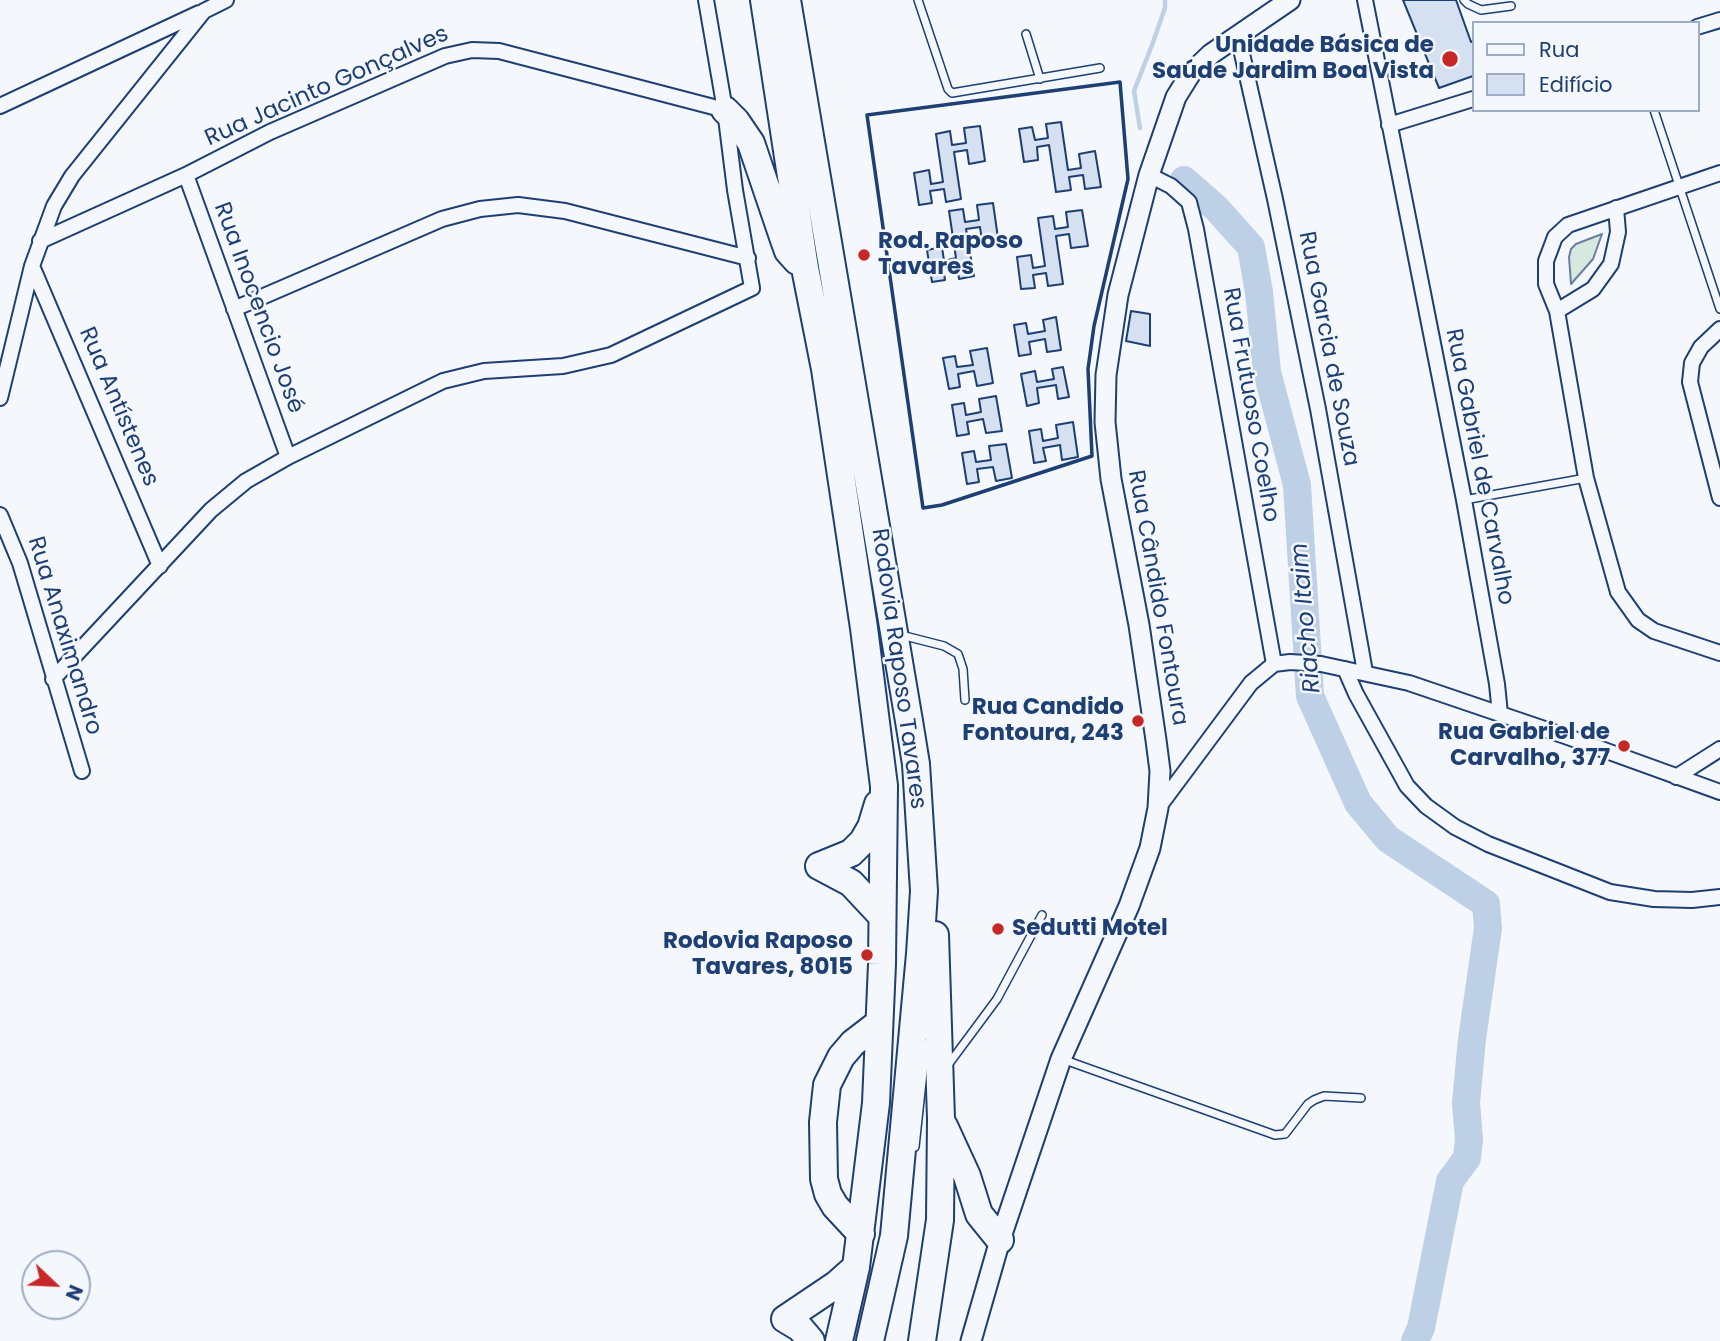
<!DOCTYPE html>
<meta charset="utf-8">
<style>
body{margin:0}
#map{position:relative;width:1720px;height:1341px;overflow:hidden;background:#f4f7fb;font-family:Poppins,sans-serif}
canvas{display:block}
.legend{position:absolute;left:1472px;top:21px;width:228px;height:91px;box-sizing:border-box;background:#f4f7fb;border:2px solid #9eadc5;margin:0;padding:9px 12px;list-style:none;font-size:21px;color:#1d3f73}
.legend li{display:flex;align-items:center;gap:14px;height:35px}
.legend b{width:35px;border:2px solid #9eadc5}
.north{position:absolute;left:21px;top:1250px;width:70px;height:70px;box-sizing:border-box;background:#f4f7fb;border:2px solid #9eadc5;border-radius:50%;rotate:113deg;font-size:19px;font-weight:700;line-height:28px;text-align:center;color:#1d3f73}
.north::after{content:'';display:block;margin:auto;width:24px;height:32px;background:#c62828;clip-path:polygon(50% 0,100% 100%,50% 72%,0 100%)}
</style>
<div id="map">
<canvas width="1720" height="1341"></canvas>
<ul class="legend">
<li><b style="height:9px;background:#f4f7fb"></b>Rua</li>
<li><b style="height:19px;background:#d5e0f0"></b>Edifício</li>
</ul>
<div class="north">N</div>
</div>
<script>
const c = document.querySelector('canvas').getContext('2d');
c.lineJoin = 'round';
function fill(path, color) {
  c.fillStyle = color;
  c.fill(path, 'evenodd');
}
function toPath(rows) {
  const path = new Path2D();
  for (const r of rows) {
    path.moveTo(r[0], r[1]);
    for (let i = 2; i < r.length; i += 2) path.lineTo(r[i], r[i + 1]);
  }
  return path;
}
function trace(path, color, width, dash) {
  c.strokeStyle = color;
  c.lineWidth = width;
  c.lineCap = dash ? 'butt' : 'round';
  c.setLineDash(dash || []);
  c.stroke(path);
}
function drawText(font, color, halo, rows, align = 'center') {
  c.font = font + ' Poppins,sans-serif';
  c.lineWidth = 5;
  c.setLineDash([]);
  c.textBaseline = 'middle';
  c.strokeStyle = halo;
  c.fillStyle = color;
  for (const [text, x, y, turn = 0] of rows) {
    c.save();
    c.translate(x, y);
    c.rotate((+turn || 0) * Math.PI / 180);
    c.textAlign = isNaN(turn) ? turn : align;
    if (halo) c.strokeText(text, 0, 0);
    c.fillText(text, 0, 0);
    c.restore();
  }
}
const green = toPath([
 [1602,234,1593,259,1571,284,1569,257,1571,249,1576,244,1602,234]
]);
const stream = toPath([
 [1140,128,1134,91,1152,45,1165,8,1165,0]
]);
const river = toPath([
 [1184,180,1216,208,1251,247,1259,292,1267,372,1297,485,1310,696,1358,803,1388,839,1486,904,1488,928,1472,1039,1466,1103,1469,1139,1467,1158,1450,1181,1421,1328,1415,1341]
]);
const building = toPath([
 [1403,0,1456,0,1471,42,1473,41,1473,76,1439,88,1403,0],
 [1061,122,1068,170,1081,168,1079,154,1095,151,1101,187,1085,189,1083,175,1069,177,1071,190,1056,192,1049,145,1037,147,1038,160,1024,162,1019,129,1032,127,1035,140,1048,138,1046,124,1061,122],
 [980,126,985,161,969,164,967,150,954,152,961,199,946,202,944,189,930,191,932,203,919,205,914,173,929,170,931,184,943,182,936,134,950,131,952,145,966,143,964,128,980,126],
 [993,203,998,238,982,241,980,227,966,229,974,276,959,279,957,265,943,268,945,280,932,282,927,250,942,247,944,261,956,258,949,211,963,209,965,222,979,220,977,205,993,203],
 [1082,210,1088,246,1071,248,1069,234,1056,236,1063,284,1048,286,1046,273,1033,275,1035,288,1021,289,1017,257,1031,255,1033,268,1045,266,1038,218,1053,216,1055,229,1068,227,1066,212,1082,210],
 [1131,311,1150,314,1150,346,1126,341,1131,311],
 [1056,317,1061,350,1047,352,1045,339,1029,342,1031,354,1019,356,1014,325,1026,323,1028,334,1045,331,1043,320,1056,317],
 [987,348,993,383,977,386,974,371,958,374,960,387,949,389,943,358,955,356,957,367,973,365,970,351,987,348],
 [1063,367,1069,397,1058,399,1056,385,1037,388,1039,403,1027,406,1021,374,1035,371,1037,382,1054,379,1052,369,1063,367],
 [996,396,1002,431,986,433,983,419,967,422,969,434,957,436,952,405,964,403,966,415,981,412,979,399,996,396],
 [1073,422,1078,457,1062,460,1060,445,1043,448,1046,461,1034,463,1029,431,1041,429,1043,441,1058,438,1056,425,1073,422],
 [1006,444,1012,478,996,481,993,467,977,469,979,482,967,484,962,453,974,451,976,462,991,460,989,446,1006,444]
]);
const lane = toPath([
 [918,0,948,89,952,93,1100,68],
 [1464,0,1468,4,1481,10,1511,6],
 [1026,34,1040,79],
 [1654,110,1720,309],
 [1464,500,1586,478],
 [901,635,944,646,958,654,963,669,965,700],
 [1062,1059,1275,1135,1285,1134,1308,1104,1314,1100,1324,1096,1361,1098],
 [948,1065,997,999,1042,915],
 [915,1147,926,1044]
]);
const street = toPath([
 [1365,0,1464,500,1497,684,1500,714],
 [1697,27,1720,20],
 [1238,36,1275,199,1318,409,1365,672],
 [0,106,199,13],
 [1389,125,1473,99],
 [1720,173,1568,225,1555,237,1546,261,1546,284,1557,311,1586,478,1618,592,1638,620,1654,631,1720,653],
 [186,175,288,457],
 [1149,175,1171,186,1189,202,1196,229,1274,664],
 [40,241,186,175,270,132,445,56,472,50,499,51,725,110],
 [32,266,160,566],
 [234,309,442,219,480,209,518,205,565,211,748,258],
 [1557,311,1593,289,1611,264,1618,232,1616,208],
 [1720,329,1701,347,1692,363,1690,382,1720,498],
 [0,398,32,266,54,206,72,176,204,11,226,0],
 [0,515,20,563,82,771],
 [1345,669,1356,694,1407,786,1426,806,1455,827,1488,844,1610,892,1654,899,1692,900,1720,897],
 [53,679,211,510,246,481,288,457,443,381,484,371,563,366,611,355,752,288,735,190,725,110,706,0],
 [1676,777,1720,749],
 [1158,808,1251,683,1274,664,1290,662,1321,664,1409,683,1568,737,1720,792]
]);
const secondary = toPath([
 [971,1341,1000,1240,1061,1059,1129,906,1150,848,1158,808,1160,771,1156,740,1139,625,1111,479,1105,422,1106,375,1118,295,1149,175,1176,97,1191,73,1211,54,1290,0]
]);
const highway = toPath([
 [764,0,805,268,825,369,864,628,884,786,882,964,876,1103,856,1267,839,1341],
 [787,0,909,721,916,764,924,891,920,954,894,1236,870,1341],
 [725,110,736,121,751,143,784,240,788,251,797,261],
 [819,866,851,853,863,841,871,827,878,804],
 [819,866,851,883,881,915],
 [944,1126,967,1176,979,1214,1000,1240],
 [861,1234,835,1206,828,1194,824,1179,823,1122,827,1085,841,1057,853,1043,879,1023],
 [811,1341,800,1328,785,1319,837,1284,856,1267],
 [922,1341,940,1220,941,1119,935,935]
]);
const wall = toPath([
 [1120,82,1128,179,1094,326,1088,369,1092,456,942,505,923,508,867,115,1120,82]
]);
const markers = [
 [1450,59,9,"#c62828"],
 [864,255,7,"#c62828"],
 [1138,721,7,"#c62828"],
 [1624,746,7,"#c62828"],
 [998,929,7,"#c62828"],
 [867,955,7,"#c62828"]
];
const poiNames = [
 ["Unidade Básica de",1434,46],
 ["Saúde Jardim Boa Vista",1434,72],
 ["Rod. Raposo",878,242,"left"],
 ["Tavares",878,268,"left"],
 ["Rua Candido",1124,708],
 ["Fontoura, 243",1124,734],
 ["Rua Gabriel de",1610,733],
 ["Carvalho, 377",1610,759],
 ["Sedutti Motel",1012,929,"left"],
 ["Rodovia Raposo",853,942],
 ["Tavares, 8015",853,968]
];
const streetNames = [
 ["Rua Jacinto Gonçalves",327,87,-24],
 ["Rua Inocencio José",258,308,70],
 ["Rua Garcia de Souza",1328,349,79],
 ["Rua Frutuoso Coelho",1250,405,80],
 ["Rua Antístenes",118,407,67],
 ["Rua Gabriel de Carvalho",1479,467,79],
 ["Rua Cândido Fontoura",1157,598,80],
 ["Rua Anaximandro",64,636,73],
 ["Rodovia Raposo Tavares",898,669,82]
];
const waterNames = [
 ["Riacho Itaim",1307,618,-95]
];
fill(green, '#d7e8df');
trace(green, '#687fa3', 2);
trace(stream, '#bed0e5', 4.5);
trace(river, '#bed0e5', 28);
fill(building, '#d5e0f0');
trace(building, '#1d3f73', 2);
trace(lane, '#1d3f73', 10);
trace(street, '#1d3f73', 18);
trace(secondary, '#1d3f73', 23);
trace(highway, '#1d3f73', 30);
trace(lane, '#f4f7fb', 7);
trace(street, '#f4f7fb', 14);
trace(secondary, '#f4f7fb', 19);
trace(highway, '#f4f7fb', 26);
trace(wall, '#1d3f73', 3.5);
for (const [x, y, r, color] of markers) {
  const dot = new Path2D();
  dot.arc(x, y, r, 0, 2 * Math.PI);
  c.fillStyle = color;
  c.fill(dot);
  trace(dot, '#f4f7fb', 2.5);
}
drawText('bold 23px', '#1d3f73', '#f4f7fb', poiNames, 'right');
drawText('23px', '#1d3f73', '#f4f7fb', streetNames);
drawText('italic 24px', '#1d3f73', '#f4f7fb', waterNames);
</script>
